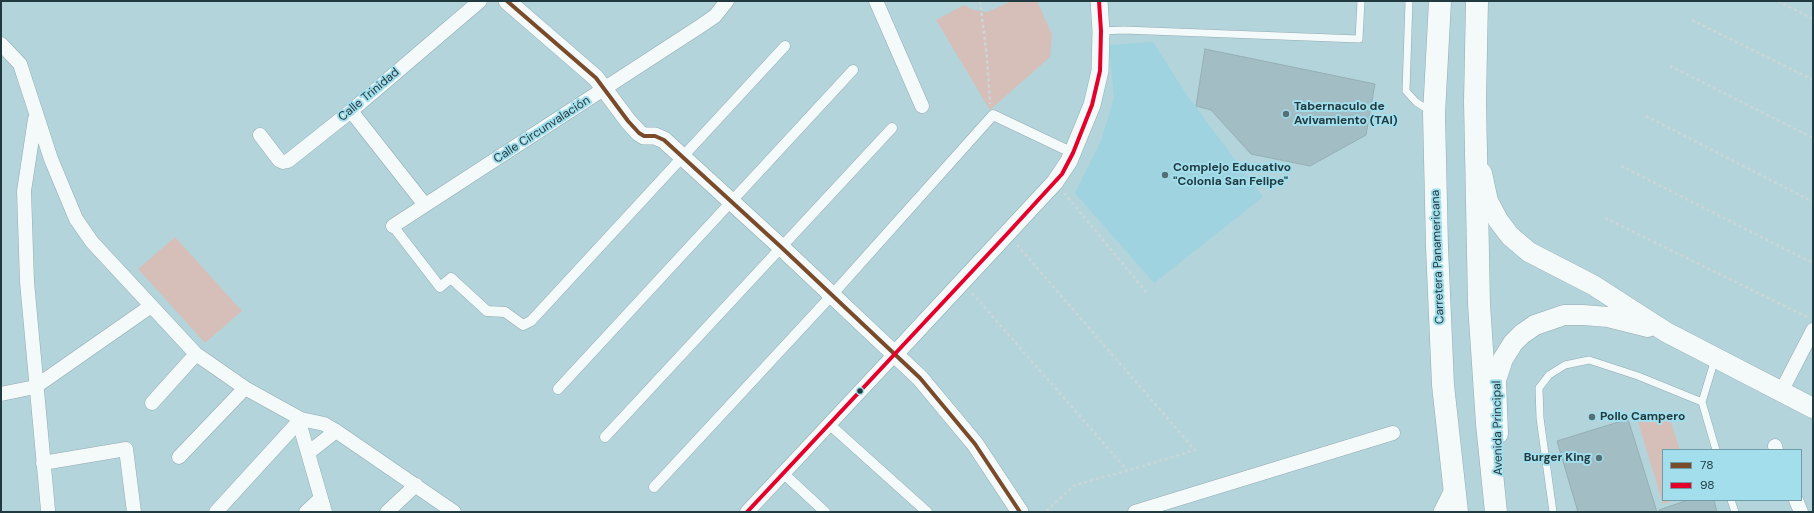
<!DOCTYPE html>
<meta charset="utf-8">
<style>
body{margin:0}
#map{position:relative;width:1814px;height:513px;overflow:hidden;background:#b3d4db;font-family:"DM Sans",sans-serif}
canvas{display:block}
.frame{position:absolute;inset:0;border:2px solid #213a3f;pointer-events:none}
.legend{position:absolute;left:1662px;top:449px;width:140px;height:52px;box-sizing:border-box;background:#a2deec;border:1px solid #6e9ca7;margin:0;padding:5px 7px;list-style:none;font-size:12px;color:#213a3f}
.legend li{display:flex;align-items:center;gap:8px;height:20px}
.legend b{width:20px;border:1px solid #6e9ca7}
</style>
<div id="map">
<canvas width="1814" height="513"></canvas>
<div class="frame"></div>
<ul class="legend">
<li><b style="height:5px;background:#7a4b2a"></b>78</li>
<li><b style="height:5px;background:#e4002b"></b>98</li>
</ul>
</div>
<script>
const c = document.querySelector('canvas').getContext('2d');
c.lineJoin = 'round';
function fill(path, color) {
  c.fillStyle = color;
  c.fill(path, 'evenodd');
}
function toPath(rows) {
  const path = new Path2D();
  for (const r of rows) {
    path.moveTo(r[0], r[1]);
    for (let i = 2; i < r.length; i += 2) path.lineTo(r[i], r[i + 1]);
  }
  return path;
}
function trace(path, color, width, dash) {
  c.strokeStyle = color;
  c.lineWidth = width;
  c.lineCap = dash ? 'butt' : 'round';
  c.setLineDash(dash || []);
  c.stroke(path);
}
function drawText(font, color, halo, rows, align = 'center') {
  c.font = font + ' "DM Sans",sans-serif';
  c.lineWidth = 4;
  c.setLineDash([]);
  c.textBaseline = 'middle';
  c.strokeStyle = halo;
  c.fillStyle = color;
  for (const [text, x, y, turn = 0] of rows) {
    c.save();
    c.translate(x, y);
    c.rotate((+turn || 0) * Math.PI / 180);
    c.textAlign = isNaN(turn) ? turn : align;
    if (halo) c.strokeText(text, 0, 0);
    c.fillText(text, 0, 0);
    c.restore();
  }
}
const built = toPath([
 [1153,42,1186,94,1263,197,1154,283,1075,193,1101,141,1114,98,1109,45]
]);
const green = toPath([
 [1012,1,1037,1,1052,34,1050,57,990,110,936,20,964,5,974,10,987,12],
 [175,237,242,311,205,343,138,269],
 [1668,413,1680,450,1663,450,1663,500,1675,500,1663,504,1638,422]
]);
const building = toPath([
 [1205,49,1375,84,1366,135,1310,166,1251,154,1211,110,1196,106,1205,49],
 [1628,419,1657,512,1578,512,1557,441,1628,419],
 [1688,500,1714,500,1717,512,1660,512,1659,510,1688,500]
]);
const path = toPath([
 [980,1,987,58,990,104],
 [1778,1,1813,19],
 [1692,20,1813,80],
 [1670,66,1813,138],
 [1646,116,1813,202],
 [1621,166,1813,263],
 [1064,193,1147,293],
 [1605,218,1807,317],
 [1017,245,1195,450,1147,465,1075,485,1045,512],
 [972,293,1127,470]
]);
const service = toPath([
 [1409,1,1406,91,1416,102,1430,111],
 [1102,31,1124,30,1359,39,1361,1],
 [1715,359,1702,402,1716,450],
 [1731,500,1735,512],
 [1553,512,1540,418,1539,388,1549,375,1565,365,1589,360,1638,376,1702,402]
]);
const pedestrian = toPath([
 [393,226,440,287,451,278,487,311,505,312,523,325,531,321,785,46],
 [558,389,853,70],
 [829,424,927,512],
 [605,437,892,128],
 [783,473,825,512],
 [654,487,832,295,993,115,1073,153]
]);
const minor = toPath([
 [876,1,922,106],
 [1,44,20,64,51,159,76,219,92,242,196,354,245,388,301,419,301,429,325,512],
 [351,111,425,205],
 [35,119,24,191,27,282,48,510],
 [260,135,279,160,283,162,288,161,351,111,480,1],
 [393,226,702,25,715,16,727,1],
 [1781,392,1813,330],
 [1,394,35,387,151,306],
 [152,403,196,354],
 [1775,446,1776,450],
 [308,453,336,431],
 [179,457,245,388],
 [43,463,126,449,134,512],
 [1796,500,1801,512],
 [216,512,301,419,324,424,336,431,454,512],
 [306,512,321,498],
 [387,512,416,485],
 [747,512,895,354],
 [1135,512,1393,433]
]);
const tertiary = toPath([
 [507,1,596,78,628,121,639,133,644,136,655,136,664,140,781,247,920,378,975,444,1020,512],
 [895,354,1055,182,1069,161,1092,105,1100,71,1101,31,1099,1],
 [1442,512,1454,488]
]);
const secondary = toPath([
 [1482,173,1488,201,1498,220,1510,236,1529,252,1593,285,1666,332,1813,408],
 [1498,434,1496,380,1503,359,1513,343,1522,334,1535,325,1564,315,1583,315,1608,317,1648,327]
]);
const trunk = toPath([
 [1440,1,1434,114,1437,247,1443,385,1457,512],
 [1477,1,1475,101,1479,304,1487,424,1496,512]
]);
const bus1 = toPath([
 [507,1,596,78,628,121,639,133,644,136,655,136,664,140,781,247,920,378,975,444,1020,512]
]);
const bus2 = toPath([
 [747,512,1007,234,1062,174,1073,153,1092,105,1100,71,1101,31,1099,1]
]);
const markers = [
 [1286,114,4,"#547076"],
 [1165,175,4,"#547076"],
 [860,391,3.5,"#213a3f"],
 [1592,417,4,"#547076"],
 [1599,458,4,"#547076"]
];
const streetNames = [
 ["Calle Trinidad",369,95,-40],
 ["Calle Circunvalación",542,130,-33],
 ["Carretera Panamericana",1438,257,-92],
 ["Avenida Principal",1498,428,-91]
];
const poiNames = [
 ["Tabernaculo de",1294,107],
 ["Avivamiento (TAI)",1294,121],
 ["Complejo Educativo",1173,168],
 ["\"Colonia San Felipe\"",1173,182],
 ["Pollo Campero",1600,417],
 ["Burger King",1591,458,"right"]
];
fill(built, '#9ed3df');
fill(green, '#d7bfb9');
fill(building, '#a2bdc3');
trace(building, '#95afb4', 1);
trace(service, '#91abb1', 8);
trace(pedestrian, '#91abb1', 11);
trace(minor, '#91abb1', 15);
trace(tertiary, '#91abb1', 18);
trace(secondary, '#91abb1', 21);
trace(trunk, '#91abb1', 23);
trace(path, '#cbd6d8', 2.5, [3, 3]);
trace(service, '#f4f9fa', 7);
trace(pedestrian, '#f4f9fa', 10);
trace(minor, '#f4f9fa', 14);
trace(tertiary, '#f4f9fa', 17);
trace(secondary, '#f4f9fa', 20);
trace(trunk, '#f4f9fa', 22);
trace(bus1, '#7a4b2a', 4);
trace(bus2, '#e4002b', 4);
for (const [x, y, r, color] of markers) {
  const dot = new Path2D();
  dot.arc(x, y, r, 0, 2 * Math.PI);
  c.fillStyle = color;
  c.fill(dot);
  trace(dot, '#a2deec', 1.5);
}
drawText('12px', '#213a3f', '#a2deec', streetNames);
drawText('bold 12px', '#213a3f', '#a2deec', poiNames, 'left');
</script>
